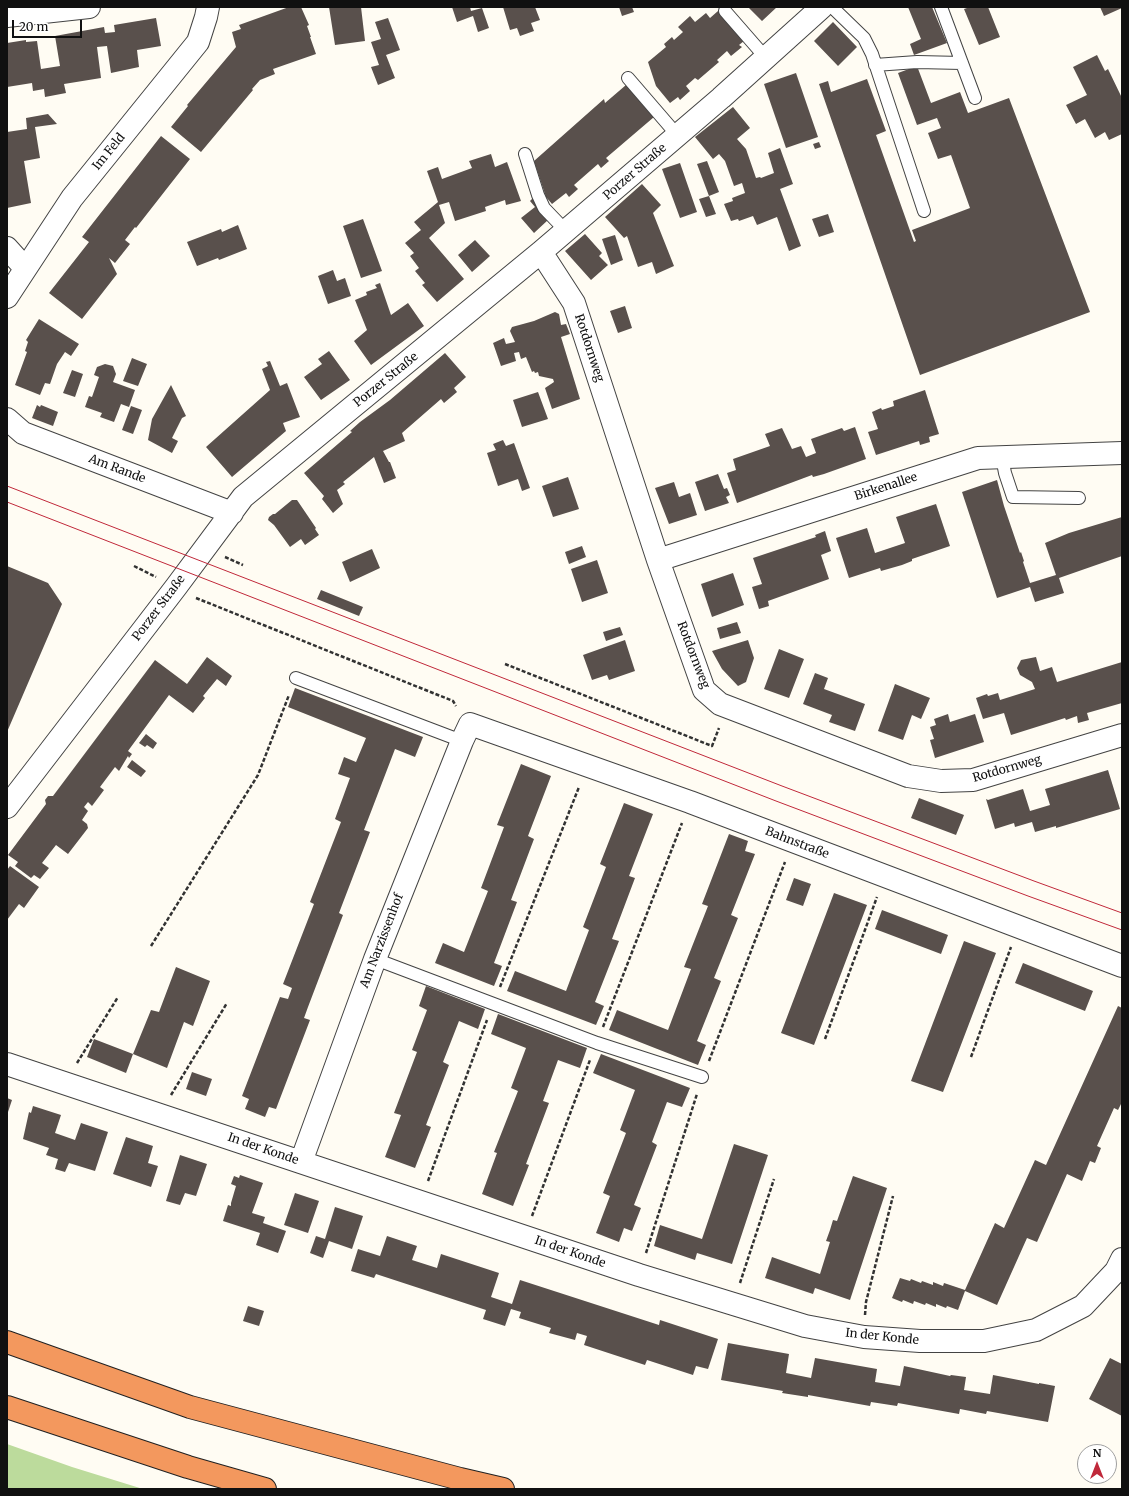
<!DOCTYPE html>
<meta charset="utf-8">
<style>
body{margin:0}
#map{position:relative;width:1129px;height:1496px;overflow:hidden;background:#fffcf3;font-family:Merriweather,serif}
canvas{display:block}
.frame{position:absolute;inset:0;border:8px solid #101010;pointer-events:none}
.north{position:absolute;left:1077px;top:1444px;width:40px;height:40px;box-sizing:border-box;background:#fff;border:1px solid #9f9f9f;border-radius:50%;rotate:0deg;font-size:11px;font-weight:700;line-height:16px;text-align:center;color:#101010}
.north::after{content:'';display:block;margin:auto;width:14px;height:18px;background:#c0283a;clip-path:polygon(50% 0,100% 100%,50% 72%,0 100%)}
.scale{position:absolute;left:12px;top:20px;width:70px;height:18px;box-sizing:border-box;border:2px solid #101010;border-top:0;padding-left:5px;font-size:12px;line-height:14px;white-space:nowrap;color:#101010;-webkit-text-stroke:3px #fff;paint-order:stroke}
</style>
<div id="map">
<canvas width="1129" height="1496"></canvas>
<div class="frame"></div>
<div class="north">N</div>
<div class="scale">20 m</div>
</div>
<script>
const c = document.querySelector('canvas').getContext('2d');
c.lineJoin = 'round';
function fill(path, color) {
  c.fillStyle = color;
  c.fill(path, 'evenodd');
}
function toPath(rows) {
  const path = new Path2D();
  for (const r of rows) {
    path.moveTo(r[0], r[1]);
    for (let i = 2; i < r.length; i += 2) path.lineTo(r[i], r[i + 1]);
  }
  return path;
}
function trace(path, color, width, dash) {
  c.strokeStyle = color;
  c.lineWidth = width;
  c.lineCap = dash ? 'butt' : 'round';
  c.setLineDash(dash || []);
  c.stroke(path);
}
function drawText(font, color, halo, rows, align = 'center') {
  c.font = font + ' Merriweather,serif';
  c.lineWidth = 4;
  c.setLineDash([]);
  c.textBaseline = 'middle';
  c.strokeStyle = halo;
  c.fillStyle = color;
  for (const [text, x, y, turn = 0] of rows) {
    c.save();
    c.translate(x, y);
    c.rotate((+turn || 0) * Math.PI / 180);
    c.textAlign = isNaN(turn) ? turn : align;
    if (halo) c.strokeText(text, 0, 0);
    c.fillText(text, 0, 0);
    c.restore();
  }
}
const forest = toPath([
 [7,1444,72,1467,143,1489,7,1489]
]);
const building = toPath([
 [289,7,301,7,309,25,307,26,311,37,310,37,316,54,273,69,275,74,260,80,252,89,253,90,201,152,171,127,188,106,187,105,236,47,232,32,241,29,239,25],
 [329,7,361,7,365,41,335,45],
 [452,7,470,7,471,11,482,8,489,28,478,32,473,16,457,22],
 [503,7,535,7,540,20,531,23,534,31,520,36,517,28,510,30],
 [619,7,632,7,634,12,622,16],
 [748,7,777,7,762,21],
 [908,7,932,7,947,43,914,55,910,44,921,39],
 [970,7,988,7,1000,37,979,45,964,9],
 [1100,7,1122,7,1122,8,1104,16],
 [718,11,744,41,739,45,742,47,731,56,727,51,717,60,719,62,698,80,695,78,686,86,690,91,680,100,678,97,670,103,656,86,648,62,666,47,664,44,672,37,674,40,683,32,678,27,690,16,695,22,706,13,710,18],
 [156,18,161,46,137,50,139,67,111,73,107,46,97,47,101,78,64,84,66,93,45,97,44,89,33,91,32,83,7,87,7,43,26,40,26,42,37,41,41,69,60,66,55,36,104,27,105,33,115,32,114,25],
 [388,18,400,50,386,55,395,78,378,85,371,67,379,65,371,42,381,39,375,22],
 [833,22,857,47,838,66,814,41],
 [1097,55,1105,71,1108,69,1122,98,1122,134,1109,140,1105,132,1095,138,1085,119,1076,124,1066,105,1087,95,1073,67],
 [917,66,931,103,960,92,968,113,1009,98,1090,312,920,375,819,84,828,81,831,92,867,79,886,131,876,135,914,242,916,241,912,230,970,208,951,155,938,159,928,133,941,128,937,118,917,125,898,73],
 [796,73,818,137,786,148,764,84],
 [626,85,654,117,606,158,609,161,601,168,598,164,574,185,578,189,569,197,566,193,552,204,546,197,534,161,604,99,605,103],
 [733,107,750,128,737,139,746,149,756,178,760,177,761,178,774,173,768,153,780,148,793,184,780,189,801,246,789,251,777,217,757,225,753,216,739,221,738,219,731,221,724,204,733,201,732,198,745,193,742,183,734,186,725,161,719,154,713,159,695,137],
 [48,114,57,124,35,127,40,158,24,161,31,203,7,208,7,132,27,129,26,118],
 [161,136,190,159,136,228,135,227,125,240,130,244,115,263,109,258,117,274,82,319,49,293,89,242,82,237],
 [819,142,821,147,815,149,813,144],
 [491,154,495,167,507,162,521,201,506,205,505,200,485,207,486,211,455,221,449,202,439,205,445,223,429,238,464,279,437,302,422,285,425,283,415,271,419,268,410,256,414,253,405,243,421,230,414,222,438,202,427,171,438,167,442,179,472,168,469,161],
 [707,161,719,192,709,196,697,164],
 [680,163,697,212,680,218,662,169],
 [642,184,661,205,653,213,674,266,656,274,652,262,638,267,627,236,624,238,605,217],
 [709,196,716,214,706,217,699,199],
 [534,197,548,220,534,233,521,218,535,207,530,201],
 [828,214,834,232,819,237,812,219],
 [363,219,382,271,361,278,343,226],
 [238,225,247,249,219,260,218,258,197,266,187,242,221,229,222,232],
 [585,234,602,253,599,256,608,265,591,280,565,251],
 [615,235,623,260,611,265,602,239],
 [475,240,490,256,472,272,458,255],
 [333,270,337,281,345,278,351,296,328,304,318,276],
 [380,283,391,315,408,303,424,326,371,365,354,341,367,330,355,300,367,295,366,292,377,288,375,285],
 [625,306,632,328,618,333,610,311],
 [555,312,559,314,561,325,566,324,570,334,561,337,580,399,552,409,545,388,554,382,553,379,539,376,538,372,535,373,534,371,532,372,526,357,521,359,519,352,514,353,516,361,501,366,493,343,504,338,506,344,515,342,510,331,512,327,534,321],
 [39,319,79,344,71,356,65,352,57,364,50,384,45,383,40,395,15,385,27,352,25,351,28,342,26,340],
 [329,351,350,380,321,400,304,377,322,364,318,359],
 [445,353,466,377,454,388,457,392,444,403,441,399,402,433,405,441,383,451,389,462,390,462,396,478,384,483,374,457,343,482,345,484,337,490,343,504,333,513,322,499,324,496,304,473,352,432,350,431,360,422,390,400],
 [132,358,147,364,138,386,123,381],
 [270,361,280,386,287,383,300,417,283,423,286,431,232,477,206,447,270,390,262,369,268,366,266,362],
 [105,364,113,366,116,374,113,382,135,390,129,407,121,404,114,422,100,417,102,413,85,407,89,396,92,397,99,377,94,375,97,367],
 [72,370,83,374,75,397,63,393],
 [171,385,186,416,182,418,172,438,178,441,172,453,148,440,152,419],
 [925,390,939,434,929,437,930,442,920,445,919,441,876,455,868,432,878,429,872,412,881,408,882,410,894,406,893,401],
 [538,392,548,419,522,427,513,400],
 [37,405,40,407,41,405,58,412,53,426,32,418],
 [131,406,142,410,133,434,122,430],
 [855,427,866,459,824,474,813,477,812,475,737,503,727,473,736,470,733,459,770,446,765,434,782,428,792,449,801,446,806,457,816,453,811,439,842,428,844,431],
 [503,440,506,446,514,443,530,488,522,491,518,479,498,486,487,453,496,450,493,444],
 [718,474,724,489,727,488,730,495,726,497,729,503,705,511,695,482],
 [568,477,579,509,553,517,542,486],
 [997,480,1004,506,1020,553,1021,552,1024,561,1023,562,1030,583,1056,575,1045,543,1069,533,1122,517,1122,556,1059,578,1064,593,1035,602,1030,587,997,598,962,492],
 [674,482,679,497,690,493,697,515,669,524,655,488],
 [292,500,297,500,316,528,315,529,319,535,305,545,301,539,290,547,274,525,268,520,269,517,273,514,275,514],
 [936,504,950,546,912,559,912,561,902,565,881,571,880,568,849,578,836,538,867,528,875,553,905,543,896,517],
 [825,531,831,551,821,555,829,579,768,601,769,606,759,609,752,587,762,584,753,558,816,537,815,535],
 [582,546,586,557,569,564,565,552],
 [372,549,380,568,350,582,342,562],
 [597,560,608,593,582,602,571,569],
 [7,566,48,583,62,604,7,732],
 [733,573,744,605,712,617,701,584],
 [321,590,363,607,359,616,317,599],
 [737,622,741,633,720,639,717,628],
 [620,627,623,635,606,641,603,632],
 [625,640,635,671,609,680,607,675,592,680,583,655],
 [748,640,754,658,746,682,738,686,722,669,712,651],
 [779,649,804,659,789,698,764,689],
 [207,657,232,676,226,686,217,679,203,696,205,698,193,713,169,695,128,751,132,754,129,758,128,756,119,771,115,767,100,787,104,790,92,806,88,802,84,807,88,811,82,820,87,824,88,828,68,854,56,845,42,863,49,868,40,879,34,875,31,878,15,866,18,862,8,855,46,804,45,800,48,796,53,796,155,660,187,684],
 [1036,657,1040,671,1052,667,1057,682,1122,662,1122,703,1087,713,1089,720,1078,723,1077,716,1066,720,1065,718,1011,735,1004,713,983,719,976,698,987,694,988,696,998,693,1000,700,1035,689,1032,682,1020,675,1017,668,1021,660],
 [815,673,828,678,824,689,865,704,855,731,829,722,832,715,803,704],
 [895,684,930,698,921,719,912,715,903,740,878,731],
 [295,688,423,737,415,757,395,749,364,830,370,832,339,913,343,915,308,1007,304,1018,310,1020,276,1109,269,1107,265,1117,245,1109,249,1099,242,1096,280,997,288,999,292,988,283,984,314,904,310,902,341,822,335,819,350,778,338,774,344,757,356,762,366,738,288,707],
 [948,714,950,722,975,714,984,742,935,758,930,740,934,739,930,727,936,725,934,719],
 [146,734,157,743,153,749,147,745,145,747,139,743],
 [132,760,146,771,141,777,127,767],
 [521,764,551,776,528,836,534,839,511,900,517,902,494,963,502,966,494,986,435,963,443,943,464,952,488,891,481,888,504,827,497,825],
 [1108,770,1120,809,1056,828,1056,826,1035,832,1032,822,1015,827,1014,823,995,829,986,799,988,800,1023,789,1030,811,1050,805,1045,789],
 [919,798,964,815,956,835,911,818],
 [624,803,653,814,629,876,635,878,612,939,619,941,595,1002,604,1006,596,1025,507,991,515,971,566,991,589,930,583,927,606,867,600,864],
 [729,834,748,841,745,851,755,854,731,915,738,918,714,978,721,981,697,1041,706,1045,698,1065,609,1030,617,1010,668,1030,691,969,684,967,708,906,702,904],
 [10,866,39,887,24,908,19,904,7,920,7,870],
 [794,878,811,884,803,906,786,900],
 [834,893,867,905,814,1045,781,1033],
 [882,910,948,935,941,954,875,929],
 [964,941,996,953,943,1092,911,1081],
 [1023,963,1093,991,1085,1011,1015,983],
 [176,967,210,981,193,1026,184,1022,167,1068,133,1054,151,1010,159,1012],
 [426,986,485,1009,478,1029,459,1021,443,1062,449,1065,426,1125,431,1127,415,1168,385,1157,401,1115,394,1113,417,1052,412,1050,427,1010,419,1006],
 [1118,1006,1122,1008,1122,1090,1121,1094,1122,1094,1122,1102,1118,1110,1114,1108,1097,1146,1101,1148,1095,1163,1090,1161,1082,1181,1067,1174,1037,1242,1027,1238,997,1305,965,1291,958,1310,947,1306,946,1308,936,1304,936,1307,926,1303,925,1305,914,1301,913,1304,903,1300,902,1302,892,1298,900,1278,910,1281,911,1279,921,1283,922,1281,933,1285,933,1282,943,1286,944,1283,965,1290,995,1223,1004,1228,1035,1160,1046,1165],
 [498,1014,587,1048,580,1068,558,1060,543,1101,549,1103,526,1164,529,1165,513,1206,482,1194,497,1153,494,1152,518,1091,511,1088,526,1048,491,1034],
 [94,1039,133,1054,126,1073,87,1057],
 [601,1054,690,1088,682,1107,667,1102,652,1142,657,1145,634,1205,641,1208,632,1231,624,1228,619,1242,596,1233,610,1196,603,1193,626,1133,620,1130,635,1090,593,1073],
 [192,1072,212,1079,206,1096,186,1089],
 [7,1098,12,1100,7,1115],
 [33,1106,61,1115,55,1133,75,1140,81,1123,108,1132,95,1171,69,1163,65,1172,55,1169,58,1159,46,1155,49,1148,23,1139,29,1112,31,1113],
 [126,1137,153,1146,148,1163,158,1166,151,1187,113,1174],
 [734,1144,768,1155,732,1264,697,1253,695,1260,654,1246,660,1225,702,1239],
 [180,1155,207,1164,196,1196,185,1193,180,1205,166,1201],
 [240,1175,263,1183,252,1213,265,1217,263,1223,286,1231,278,1253,256,1245,260,1233,223,1221,228,1205,231,1206,231,1203,236,1186,231,1184,234,1176,239,1178],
 [853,1176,887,1188,850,1300,815,1288,813,1294,765,1278,772,1257,820,1274,830,1242,826,1241,830,1230,833,1220,837,1221],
 [295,1193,319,1201,308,1233,284,1225],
 [335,1207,363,1216,352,1249,329,1241,323,1258,310,1253,316,1236,325,1239],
 [387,1236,417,1246,412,1260,437,1268,441,1254,499,1273,491,1297,512,1304,520,1280,659,1325,660,1320,718,1339,708,1369,696,1366,693,1375,647,1360,645,1365,584,1345,587,1336,577,1333,575,1340,549,1333,551,1328,519,1318,521,1312,511,1309,505,1326,483,1319,486,1310,376,1274,374,1278,351,1271,358,1249,380,1256],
 [248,1306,264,1311,259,1326,243,1321],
 [728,1343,789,1354,786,1373,811,1378,815,1358,877,1369,875,1382,900,1386,904,1366,950,1376,951,1375,966,1377,964,1390,990,1394,993,1375,1039,1384,1039,1383,1055,1386,1048,1422,987,1411,986,1414,960,1409,959,1414,898,1403,897,1406,871,1402,870,1406,808,1395,808,1397,782,1393,783,1391,721,1380],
 [1110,1358,1122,1364,1122,1416,1089,1399]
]);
const path = toPath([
 [225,557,243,565],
 [134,566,156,577],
 [196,598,453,701,456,706],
 [505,664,712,746,719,728],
 [151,946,258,775,289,695],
 [500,987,579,787],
 [603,1027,682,823],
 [825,1039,877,897],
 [971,1057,1011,947],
 [709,1061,785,862],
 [77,1063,118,997],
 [171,1095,227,1003],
 [428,1181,487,1020],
 [532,1216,590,1060],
 [646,1253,697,1094],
 [740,1283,774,1179],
 [865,1315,866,1302,893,1196]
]);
const lane = toPath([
 [832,7,864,38,872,54,924,211],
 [941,7,975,98],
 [725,11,766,58],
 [875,65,917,62,962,63],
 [628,78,678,136],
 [525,154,538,195,544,208,566,231],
 [1002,457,1005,473,1013,497,1079,498],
 [296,678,462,741],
 [375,959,597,1043,702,1077]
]);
const street = toPath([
 [7,16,89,7],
 [7,248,25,268],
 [541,252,574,303,658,560,704,690,720,704,908,776,941,781,973,780,1122,735],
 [7,297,72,198,198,42,206,17,208,7],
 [7,419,23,433,232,513],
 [658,560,978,458,1122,453],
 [7,807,176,587,243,497,541,252,721,98,822,7],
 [7,1064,639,1275,805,1326,864,1337,920,1341,984,1341,1036,1330,1083,1306,1116,1271,1122,1259],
 [301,1162,375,959,462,741,470,724,690,802,1122,966]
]);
const highway = toPath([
 [7,1342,190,1407,460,1479,503,1489],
 [7,1407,188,1467,265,1489]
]);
const tram = toPath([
 [7,486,782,786,1034,881,1122,913],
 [7,502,776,801,1028,896,1122,930]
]);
const streetNames = [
 ["Im Feld",109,152,-51],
 ["Porzer Straße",635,172,-41],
 ["Rotdornweg",589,348,72],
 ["Porzer Straße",386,380,-39],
 ["Am Rande",117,469,21],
 ["Birkenallee",886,487,-18],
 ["Porzer Straße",159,608,-53],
 ["Rotdornweg",693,655,69],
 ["Rotdornweg",1007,769,-16],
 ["Bahnstraße",797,843,21],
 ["Am Narzissenhof",382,941,-69],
 ["In der Konde",263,1149,19],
 ["In der Konde",570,1252,19],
 ["In der Konde",882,1337,6]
];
fill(forest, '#bcdb9c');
fill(building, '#59504c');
trace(lane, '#434343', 14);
trace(street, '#434343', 24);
trace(highway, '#212121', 24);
trace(path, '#323232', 2.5, [4, 2]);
trace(lane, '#fff', 12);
trace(street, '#fff', 22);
trace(highway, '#f3985e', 22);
trace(tram, '#c0283a', 1);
drawText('12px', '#101010', '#fff', streetNames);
</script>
